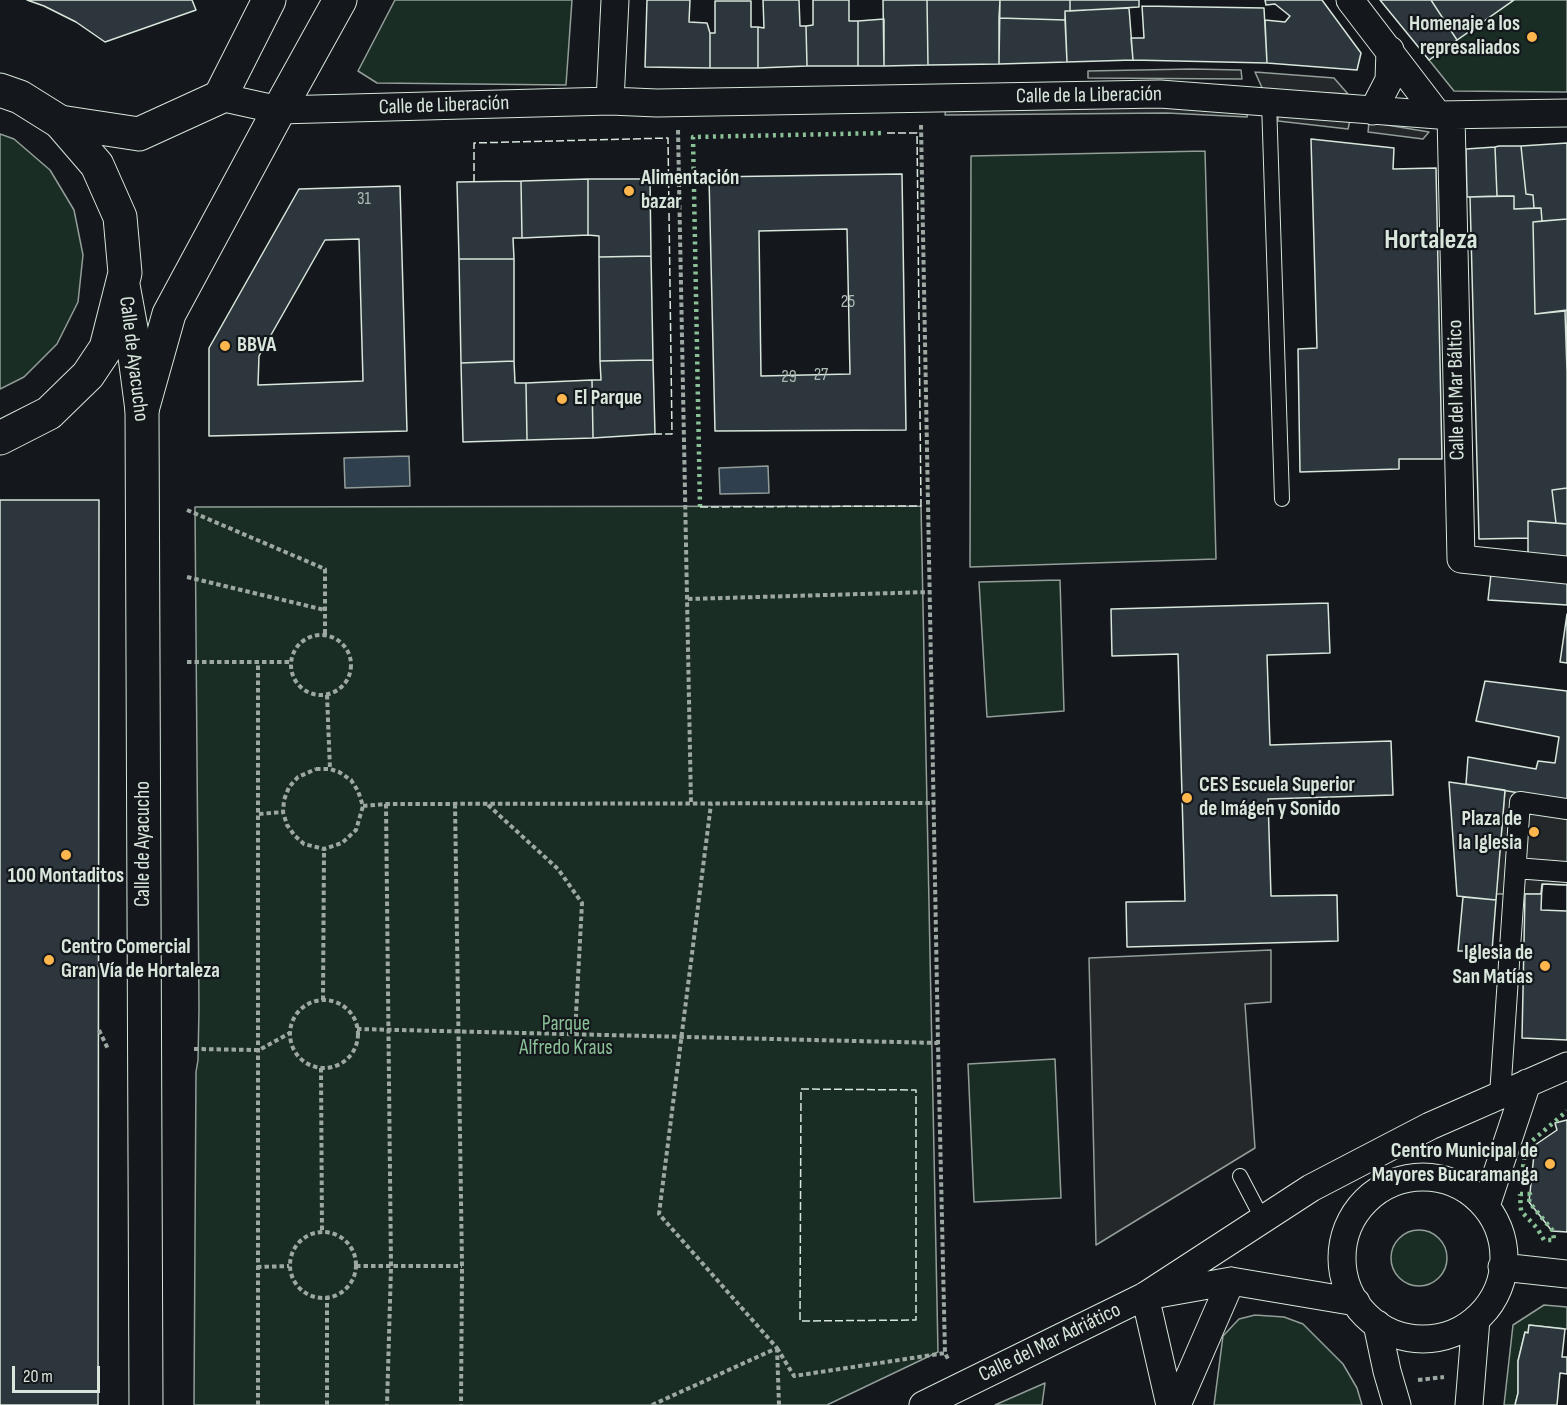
<!DOCTYPE html>
<meta charset="utf-8">
<style>
body{margin:0}
#map{position:relative;width:1567px;height:1405px;overflow:hidden;background:#14181c;font-family:"Sofia Sans Condensed",sans-serif}
canvas{display:block}
.scale{position:absolute;left:12px;top:1366px;width:88px;height:27px;box-sizing:border-box;border:3px solid #d8e6dc;border-top:0;padding-left:8px;font-size:18px;line-height:21px;white-space:nowrap;color:#d8e6dc;-webkit-text-stroke:4px #14181c;paint-order:stroke}
</style>
<div id="map">
<canvas width="1567" height="1405"></canvas>
<div class="scale">20 m</div>
</div>
<script>
const c = document.querySelector('canvas').getContext('2d');
c.lineJoin = 'round';
function fill(path, color) {
  c.fillStyle = color;
  c.fill(path, 'evenodd');
}
function toPath(rows) {
  const path = new Path2D();
  for (const r of rows) {
    if (r.length === 3) {
      path.moveTo(r[0] + r[2], r[1]);
      path.arc(r[0], r[1], r[2], 0, 2 * Math.PI);
      continue;
    }
    path.moveTo(r[0], r[1]);
    for (let i = 2; i < r.length; i += 2) path.lineTo(r[i], r[i + 1]);
  }
  return path;
}
function trace(path, color, width, dash) {
  c.strokeStyle = color;
  c.lineWidth = width;
  c.lineCap = dash ? 'butt' : 'round';
  c.setLineDash(dash || []);
  c.stroke(path);
}
function drawText(font, color, halo, rows, align = 'center') {
  c.font = font + ' "Sofia Sans Condensed",sans-serif';
  c.lineWidth = 4.5;
  c.setLineDash([]);
  c.textBaseline = 'middle';
  c.strokeStyle = halo;
  c.fillStyle = color;
  for (const [text, x, y, turn = 0] of rows) {
    c.save();
    c.translate(x, y);
    c.rotate((+turn || 0) * Math.PI / 180);
    c.textAlign = isNaN(turn) ? turn : align;
    if (halo) c.strokeText(text, 0, 0);
    c.fillText(text, 0, 0);
    c.restore();
  }
}
const green = toPath([
 [395,0,572,0,566,85,377,83,358,71,395,0],
 [1514,0,1567,0,1567,92,1454,91,1429,60,1514,0],
 [0,134,14,139,50,170,74,210,83,255,78,302,57,344,24,377,0,389,0,134],
 [1205,151,1216,559,970,567,971,156,1205,151],
 [921,506,938,1352,827,1405,194,1405,196,1072,198,1060,199,1009,195,507,921,506],
 [1060,580,1064,711,987,717,979,582,1060,580],
 [1055,1059,1061,1198,974,1202,968,1064,1055,1059],
 [1419,1258,28],
 [1544,1305,1567,1307,1567,1329,1529,1325,1528,1333,1525,1332,1518,1361,1518,1393,1515,1405,1504,1405,1513,1325,1544,1305],
 [1255,1315,1284,1317,1303,1324,1343,1364,1357,1388,1362,1405,1214,1405,1223,1336,1239,1319,1255,1315],
 [1045,1383,1042,1405,995,1405,1045,1383]
]);
const parking = toPath([
 [1191,69,1241,70,1242,79,1088,78,1088,71,1191,69],
 [1255,72,1334,78,1348,94,1263,90,1255,72],
 [946,106,1249,106,1247,117,1167,113,945,115,946,106],
 [1278,111,1351,116,1348,129,1278,121,1278,111],
 [1369,122,1429,132,1423,139,1368,132,1369,122],
 [1505,790,1567,801,1567,885,1543,884,1541,894,1496,894,1505,790],
 [1271,950,1271,1002,1245,1004,1255,1148,1096,1245,1089,958,1271,950]
]);
const water = toPath([
 [409,456,410,486,345,488,344,458,409,456],
 [768,466,769,493,720,494,719,468,768,466]
]);
const building = toPath([
 [27,0,192,0,196,10,105,42,76,22,44,6,27,0],
 [647,0,690,0,689,22,707,23,710,33,710,68,645,67,647,0],
 [763,0,799,0,800,26,806,26,807,66,758,68,758,27,764,28,763,0],
 [813,0,849,0,849,21,858,21,858,66,807,66,806,26,813,25,813,0],
 [883,0,927,0,928,65,884,66,883,0],
 [927,0,1000,0,999,64,928,65,927,0],
 [1000,0,1070,0,1070,11,1065,11,1065,20,999,18,1000,0],
 [1070,0,1139,0,1139,7,1070,11,1070,0],
 [1265,0,1322,0,1361,53,1357,70,1267,63,1265,20,1285,22,1290,16,1275,4,1266,5,1265,0],
 [1380,0,1431,0,1457,40,1429,60,1380,0],
 [1431,0,1514,0,1457,40,1431,0],
 [715,1,751,1,751,27,758,27,758,68,710,68,710,33,715,33,715,1],
 [1142,6,1264,8,1267,63,1133,60,1131,38,1144,38,1142,6],
 [1129,8,1133,60,1067,62,1065,11,1129,8],
 [999,18,1065,20,1067,62,999,64,999,18],
 [884,19,884,66,858,66,858,21,884,19],
 [1311,139,1394,148,1393,169,1436,168,1442,459,1399,459,1399,469,1300,472,1298,349,1317,348,1311,139],
 [1567,143,1567,219,1542,221,1541,208,1534,208,1533,195,1526,194,1521,146,1567,143],
 [1499,146,1521,146,1526,194,1533,195,1534,208,1514,209,1514,196,1497,196,1495,147,1499,146],
 [1495,147,1497,196,1467,197,1466,149,1495,147],
 [902,174,906,430,715,431,709,177,902,174],
 [847,229,850,374,761,376,759,231,847,229],
 [588,179,588,235,522,238,521,181,588,179],
 [588,179,650,179,651,256,599,257,599,236,588,235,588,179],
 [521,181,522,238,513,238,514,259,459,259,457,182,521,181],
 [400,186,407,431,209,436,209,348,299,189,400,186],
 [359,239,363,381,258,385,259,356,325,240,359,239],
 [1514,196,1514,209,1541,208,1542,221,1533,222,1535,314,1565,311,1567,372,1567,488,1552,490,1556,523,1528,521,1528,538,1479,539,1470,197,1514,196],
 [1567,219,1567,310,1535,314,1533,222,1567,219],
 [651,256,653,360,600,361,599,257,651,256],
 [459,259,514,259,514,361,461,363,459,259],
 [1567,310,1567,372,1565,311,1567,310],
 [653,360,655,434,593,438,592,380,601,380,600,361,653,360],
 [514,361,515,383,526,383,527,440,463,442,461,363,514,361],
 [592,380,593,438,527,440,526,383,592,380],
 [1567,488,1567,524,1556,523,1552,490,1567,488],
 [0,500,99,500,98,1405,0,1405,0,500],
 [1528,521,1567,524,1567,560,1528,556,1528,521],
 [1491,574,1567,582,1567,605,1488,600,1491,574],
 [1328,603,1330,653,1267,655,1270,745,1391,741,1393,795,1268,799,1271,896,1337,895,1338,941,1127,947,1126,902,1185,901,1178,654,1112,656,1111,609,1328,603],
 [1567,614,1567,663,1560,662,1567,614],
 [1485,681,1567,691,1567,801,1466,784,1468,757,1536,769,1538,761,1555,763,1559,737,1476,721,1485,681],
 [1449,782,1505,790,1496,900,1457,896,1449,782],
 [1542,884,1567,885,1567,1040,1522,1038,1525,894,1541,894,1542,884],
 [1542,884,1567,885,1567,911,1541,910,1542,884],
 [1463,897,1496,900,1492,951,1458,951,1463,897],
 [1567,1120,1567,1232,1552,1231,1529,1202,1535,1145,1557,1130,1555,1123,1567,1120],
 [1529,1325,1565,1329,1562,1357,1567,1357,1567,1374,1560,1373,1557,1405,1515,1405,1518,1393,1518,1361,1525,1332,1528,1333,1529,1325]
]);
const path = toPath([
 [921,125,938,1043,945,1353,949,1361],
 [678,130,691,804],
 [187,510,325,569,325,635],
 [187,577,325,610],
 [688,599,930,592],
 [321,665,30],
 [187,662,291,662],
 [327,695,330,769],
 [316,769,330,769,339,772,351,780,358,791,363,806,356,830,342,843,324,849,304,844,295,836,287,825,283,812,284,800,289,787,298,777,316,769],
 [386,804,391,1267,387,1405],
 [455,804,462,1266,461,1405],
 [488,805,558,869,582,903,575,1034],
 [363,806,386,804,935,803],
 [259,814,283,812],
 [323,1000,324,849],
 [324,1034,34],
 [357,1029,938,1043],
 [99,1030,108,1049],
 [194,1049,259,1050,290,1033],
 [321,1068,322,1231],
 [323,1265,33],
 [356,1266,462,1266],
 [257,1267,289,1266],
 [777,1348,794,1376,945,1353],
 [777,1348,779,1405],
 [1418,1380,1444,1377],
 [258,1405,258,663],
 [327,1405,327,1298],
 [652,1405,777,1348,659,1214,711,804]
]);
const service = toPath([
 [1269,102,1282,499],
 [1240,1176,1263,1220]
]);
const pedestrian = toPath([
 [1516,868,1567,872],
 [1500,1095,1520,802,1567,809]
]);
const minor = toPath([
 [1350,0,1438,115],
 [220,97,279,110,610,101,657,103,1160,94,1438,115,1567,113],
 [610,101,615,0],
 [1373,111,1389,80,1390,50],
 [1451,116,1461,559,1567,570],
 [1423,1258,81],
 [1486,1206,1527,1083],
 [1502,1267,1567,1274],
 [1158,1294,1231,1281,1356,1302],
 [1145,1296,1170,1405],
 [1377,1324,1387,1371,1397,1405],
 [923,1405,1145,1296,1311,1188,1430,1126,1567,1066],
 [1177,1405,1231,1281],
 [1469,1405,1476,1319]
]);
const tertiary = toPath([
 [60,122,139,134,220,97,269,0],
 [142,410,169,314,279,110,340,0]
]);
const secondary = toPath([
 [0,90,20,97,60,122,97,165,120,217,125,273,106,348,88,375,49,413,0,438],
 [123,285,132,334,142,410,146,1405]
]);
const hedge = toPath([
 [700,507,693,137,885,133],
 [1532,1179,1532,1183,1521,1182,1526,1146,1567,1111],
 [1520,1194,1530,1194,1529,1202,1553,1231,1554,1240,1544,1240,1537,1228,1521,1211,1520,1194]
]);
const fence = toPath([
 [474,182,474,143,668,138,672,434,655,434],
 [700,507,921,506,917,133,885,133],
 [801,1089,916,1090,916,1320,800,1321,801,1089]
]);
const markers = [
 [1532,37,6,"#ffb74d"],
 [629,191,6,"#ffb74d"],
 [225,346,6,"#ffb74d"],
 [562,399,6,"#ffb74d"],
 [1187,798,6,"#ffb74d"],
 [1534,832,6,"#ffb74d"],
 [66,855,6,"#ffb74d"],
 [49,960,6,"#ffb74d"],
 [1545,966,6,"#ffb74d"],
 [1550,1164,6,"#ffb74d"]
];
const numberNames = [
 ["31",364,199],
 ["25",848,302],
 ["27",821,375],
 ["29",789,377]
];
const poiNames = [
 ["Homenaje a los",1520,25,"right"],
 ["represaliados",1520,49,"right"],
 ["Alimentación",641,179],
 ["bazar",641,203],
 ["BBVA",237,346],
 ["El Parque",574,399],
 ["CES Escuela Superior",1199,786],
 ["de Imágen y Sonido",1199,810],
 ["Plaza de",1522,820,"right"],
 ["la Iglesia",1522,844,"right"],
 ["100 Montaditos",66,877,"center"],
 ["Centro Comercial",61,948],
 ["Gran Vía de Hortaleza",61,972],
 ["Iglesia de",1533,954,"right"],
 ["San Matías",1533,978,"right"],
 ["Centro Municipal de",1538,1152,"right"],
 ["Mayores Bucaramanga",1538,1176,"right"]
];
const streetNames = [
 ["Calle de la Liberación",1089,96,-1],
 ["Calle de Liberación",444,106,-2],
 ["Calle de Ayacucho",133,359,83],
 ["Calle del Mar Báltico",1457,390,-91],
 ["Calle de Ayacucho",144,844,-90],
 ["Calle del Mar Adriático",1050,1343,-26]
];
const parkNames = [
 ["Parque",566,1025],
 ["Alfredo Kraus",566,1049]
];
const districtNames = [
 ["Hortaleza",1431,241]
];
fill(green, '#1a2d24');
trace(green, '#939e99', 1.5);
fill(parking, '#24282b');
trace(parking, '#939e99', 1.5);
fill(water, '#2f3f4d');
trace(water, '#939e99', 1.5);
fill(building, '#2c363c');
trace(building, '#d8e6dc', 1.5);
trace(service, '#d8e6dc', 16);
trace(pedestrian, '#d8e6dc', 22);
trace(minor, '#d8e6dc', 29);
trace(tertiary, '#d8e6dc', 35);
trace(secondary, '#d8e6dc', 35);
trace(path, '#9da8a2', 4, [4.5, 3]);
trace(service, '#14181c', 14);
trace(pedestrian, '#14181c', 20);
trace(minor, '#14181c', 27);
trace(tertiary, '#14181c', 33);
trace(secondary, '#14181c', 33);
trace(hedge, '#8ac095', 4.5, [3, 4.5]);
trace(fence, '#d8e6dc', 1.5, [8, 3]);
for (const [x, y, r, color] of markers) {
  const dot = new Path2D();
  dot.arc(x, y, r, 0, 2 * Math.PI);
  c.fillStyle = color;
  c.fill(dot);
  trace(dot, '#14181c', 2);
}
drawText('18px', '#adbab4', null, numberNames);
drawText('bold 21px', '#d8e6dc', '#14181c', poiNames, 'left');
drawText('21px', '#d8e6dc', '#14181c', streetNames);
drawText('21px', '#8ac095', '#14181c', parkNames);
drawText('bold 27px', '#d8e6dc', '#14181c', districtNames);
</script>
